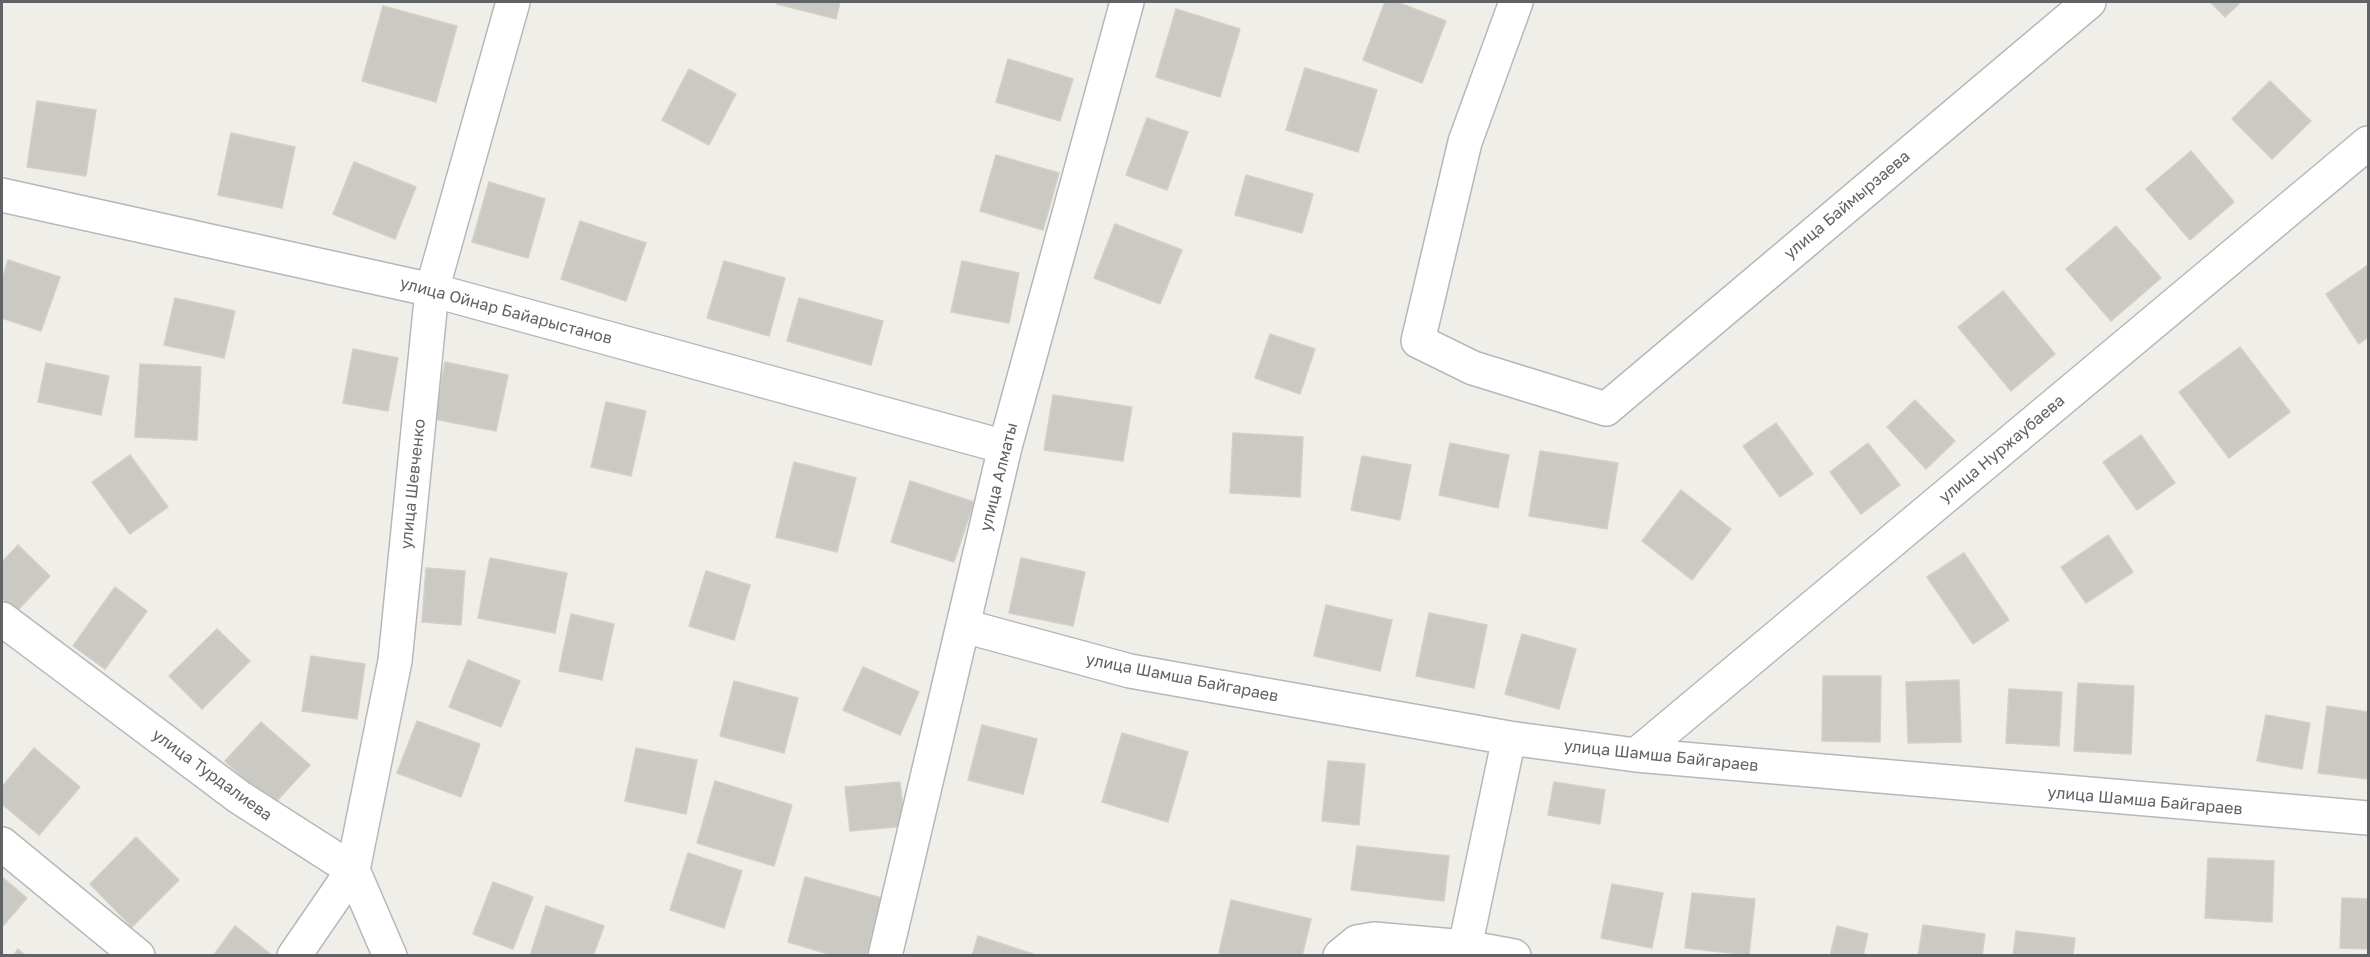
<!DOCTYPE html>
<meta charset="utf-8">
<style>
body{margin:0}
#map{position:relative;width:2370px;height:957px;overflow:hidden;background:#f0eee8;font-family:"Golos Text",sans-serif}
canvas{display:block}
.frame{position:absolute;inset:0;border:3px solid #5f6366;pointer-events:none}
</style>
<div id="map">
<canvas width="2370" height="957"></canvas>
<div class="frame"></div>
</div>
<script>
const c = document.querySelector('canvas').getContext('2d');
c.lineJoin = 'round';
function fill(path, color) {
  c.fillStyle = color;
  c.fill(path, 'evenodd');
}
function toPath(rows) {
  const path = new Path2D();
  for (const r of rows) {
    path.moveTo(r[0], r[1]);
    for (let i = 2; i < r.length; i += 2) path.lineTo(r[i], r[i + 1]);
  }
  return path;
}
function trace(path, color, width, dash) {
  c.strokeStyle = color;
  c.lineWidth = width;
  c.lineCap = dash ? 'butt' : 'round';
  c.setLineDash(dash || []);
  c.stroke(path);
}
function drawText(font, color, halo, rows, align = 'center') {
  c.font = font + ' "Golos Text",sans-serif';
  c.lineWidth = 6;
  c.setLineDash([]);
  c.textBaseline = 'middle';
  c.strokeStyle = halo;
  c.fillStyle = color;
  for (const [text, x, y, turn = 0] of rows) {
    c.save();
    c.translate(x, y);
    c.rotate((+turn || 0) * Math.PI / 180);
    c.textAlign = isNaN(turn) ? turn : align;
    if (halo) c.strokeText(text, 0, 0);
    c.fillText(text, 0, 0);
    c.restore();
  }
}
const building = toPath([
 [777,2,840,2,836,19,777,4,777,2],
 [1385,2,1397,2,1446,21,1422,83,1363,60,1385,2],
 [2210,2,2241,2,2225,17,2210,2],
 [383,6,457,26,436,102,362,81,383,6],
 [1176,9,1240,29,1220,97,1156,77,1176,9],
 [1008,59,1073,79,1060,121,996,102,1008,59],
 [1305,68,1377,90,1358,152,1286,130,1305,68],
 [689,69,736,94,709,145,662,120,689,69],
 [2270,81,2311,121,2272,159,2232,119,2270,81],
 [37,101,96,110,86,176,27,167,37,101],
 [1147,118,1188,132,1167,190,1126,175,1147,118],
 [231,133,295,147,282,208,218,195,231,133],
 [2191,151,2234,202,2190,240,2146,189,2191,151],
 [996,155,1059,173,1043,230,980,211,996,155],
 [354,162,416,187,395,239,333,214,354,162],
 [1246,175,1313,194,1302,233,1235,215,1246,175],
 [489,182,545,199,528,258,472,242,489,182],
 [580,221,646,243,626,301,561,279,580,221],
 [1115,224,1182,250,1160,304,1094,278,1115,224],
 [2116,226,2161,278,2111,321,2066,269,2116,226],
 [8,260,60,277,41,331,2,318,2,280,8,260],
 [724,261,785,278,769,336,707,318,724,261],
 [962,261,1019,273,1009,323,951,312,962,261],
 [2368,265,2368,337,2359,344,2326,294,2368,265],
 [2003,291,2055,354,2011,391,1958,327,2003,291],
 [175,298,235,311,224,358,164,345,175,298],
 [799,298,883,321,871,365,787,341,799,298],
 [1270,334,1315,349,1300,394,1255,378,1270,334],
 [2240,347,2290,412,2229,458,2179,392,2240,347],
 [353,349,398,358,388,411,343,403,353,349],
 [445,362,508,375,496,431,434,419,445,362],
 [46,363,109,376,101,415,38,402,46,363],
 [140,364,201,367,197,440,135,437,140,364],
 [1053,395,1132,407,1123,461,1044,450,1053,395],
 [1915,400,1955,441,1926,469,1887,427,1915,400],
 [606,402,646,411,631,476,591,467,606,402],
 [1776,423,1813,474,1780,497,1743,446,1776,423],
 [1233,433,1303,437,1300,497,1230,493,1233,433],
 [2141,435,2175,483,2137,510,2103,462,2141,435],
 [1450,443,1509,455,1498,508,1439,495,1450,443],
 [1868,443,1900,485,1861,514,1830,472,1868,443],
 [1540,451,1618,463,1607,529,1529,516,1540,451],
 [130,455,168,507,130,534,92,482,130,455],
 [1362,456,1411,465,1400,520,1351,510,1362,456],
 [794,462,856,478,837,552,776,537,794,462],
 [910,481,974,502,954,562,891,542,910,481],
 [1681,490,1731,529,1692,580,1642,541,1681,490],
 [2108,535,2133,572,2086,603,2061,567,2108,535],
 [18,545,50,576,16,612,2,598,2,562,18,545],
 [1964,553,2009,620,1973,644,1927,577,1964,553],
 [490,558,567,573,555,633,478,618,490,558],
 [1021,558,1085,572,1073,626,1009,613,1021,558],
 [426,568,465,571,461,625,422,622,426,568],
 [706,571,750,585,734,640,689,626,706,571],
 [115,587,147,611,105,669,73,646,115,587],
 [1326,605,1392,620,1380,671,1314,656,1326,605],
 [1429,613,1487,625,1474,688,1416,676,1429,613],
 [571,614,614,624,602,680,559,671,571,614],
 [217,629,250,661,202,709,169,676,217,629],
 [1522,634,1576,649,1559,709,1505,694,1522,634],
 [311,656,365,664,357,719,302,711,311,656],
 [468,660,520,681,501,727,449,707,468,660],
 [863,667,919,692,900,735,843,710,863,667],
 [1823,676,1881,676,1880,742,1822,741,1823,676],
 [1959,680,1961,742,1908,743,1906,682,1959,680],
 [734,681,798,698,784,753,720,736,734,681],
 [2078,683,2134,686,2131,754,2074,751,2078,683],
 [2009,689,2062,692,2059,746,2006,743,2009,689],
 [2327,706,2368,712,2368,779,2318,773,2327,706],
 [2266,715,2310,723,2302,769,2257,761,2266,715],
 [417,721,480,744,461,797,397,773,417,721],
 [261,722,310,765,273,805,225,761,261,722],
 [982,725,1037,739,1023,794,968,780,982,725],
 [1122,733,1188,752,1168,822,1102,802,1122,733],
 [34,748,80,787,39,835,2,804,2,787,34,748],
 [636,748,697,760,686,814,625,801,636,748],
 [1328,761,1365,764,1359,825,1322,821,1328,761],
 [715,781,792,805,774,866,697,843,715,781],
 [900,782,905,826,850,831,845,787,900,782],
 [1554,782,1605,790,1600,824,1548,815,1554,782],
 [136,837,179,880,132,927,90,884,136,837],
 [1357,846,1449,856,1444,901,1351,890,1357,846],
 [688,853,742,871,724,928,670,910,688,853],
 [2208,858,2274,861,2272,922,2205,918,2208,858],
 [2,877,27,898,2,927,2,877],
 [805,877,882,898,866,956,835,956,788,942,805,877],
 [493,882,533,897,513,949,473,934,493,882],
 [1612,884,1663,893,1652,948,1601,938,1612,884],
 [1692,893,1755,899,1749,955,1685,948,1692,893],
 [2342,898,2368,899,2368,949,2340,948,2342,898],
 [1231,900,1311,919,1302,956,1230,956,1219,953,1231,900],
 [546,906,604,926,593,956,530,956,546,906],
 [1923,925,1985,934,1982,956,1918,956,1923,925],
 [235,926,273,956,213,956,235,926],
 [1837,926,1868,934,1863,956,1830,956,1837,926],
 [2016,931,2075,938,2073,956,2013,956,2016,931],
 [978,936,1036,955,1035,956,972,956,978,936],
 [18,949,26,956,13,956,18,949]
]);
const minor = toPath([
 [1516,2,1465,142,1418,341,1473,368,1606,409,2089,2],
 [2,195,432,290,1005,447],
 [2,619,239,797,353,870,390,956],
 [964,626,1130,671,1509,738,1636,755,2368,818],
 [1636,755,2368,143],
 [2,844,138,956],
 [1465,947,1514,956],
 [294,956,353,870,395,661,432,290,513,2],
 [885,956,1005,447,1127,2],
 [1340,956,1357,942,1374,939,1465,947,1509,738]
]);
const streetNames = [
 ["улица Баймырзаева",1847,205,-40],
 ["улица Ойнар Байарыстанов",506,311,15],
 ["улица Нуржаубаева",2002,449,-40],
 ["улица Алматы",999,477,-76],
 ["улица Шевченко",413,484,-84],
 ["улица Шамша Байгараев",1182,678,11],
 ["улица Шамша Байгараев",1661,756,6],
 ["улица Турдалиева",212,775,36],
 ["улица Шамша Байгараев",2145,801,5]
];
fill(building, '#cbc9c4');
trace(building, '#d4cfc7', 1.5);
trace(minor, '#b5b8bb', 36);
trace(minor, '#fff', 33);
drawText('16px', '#5f6366', '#fff', streetNames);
</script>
